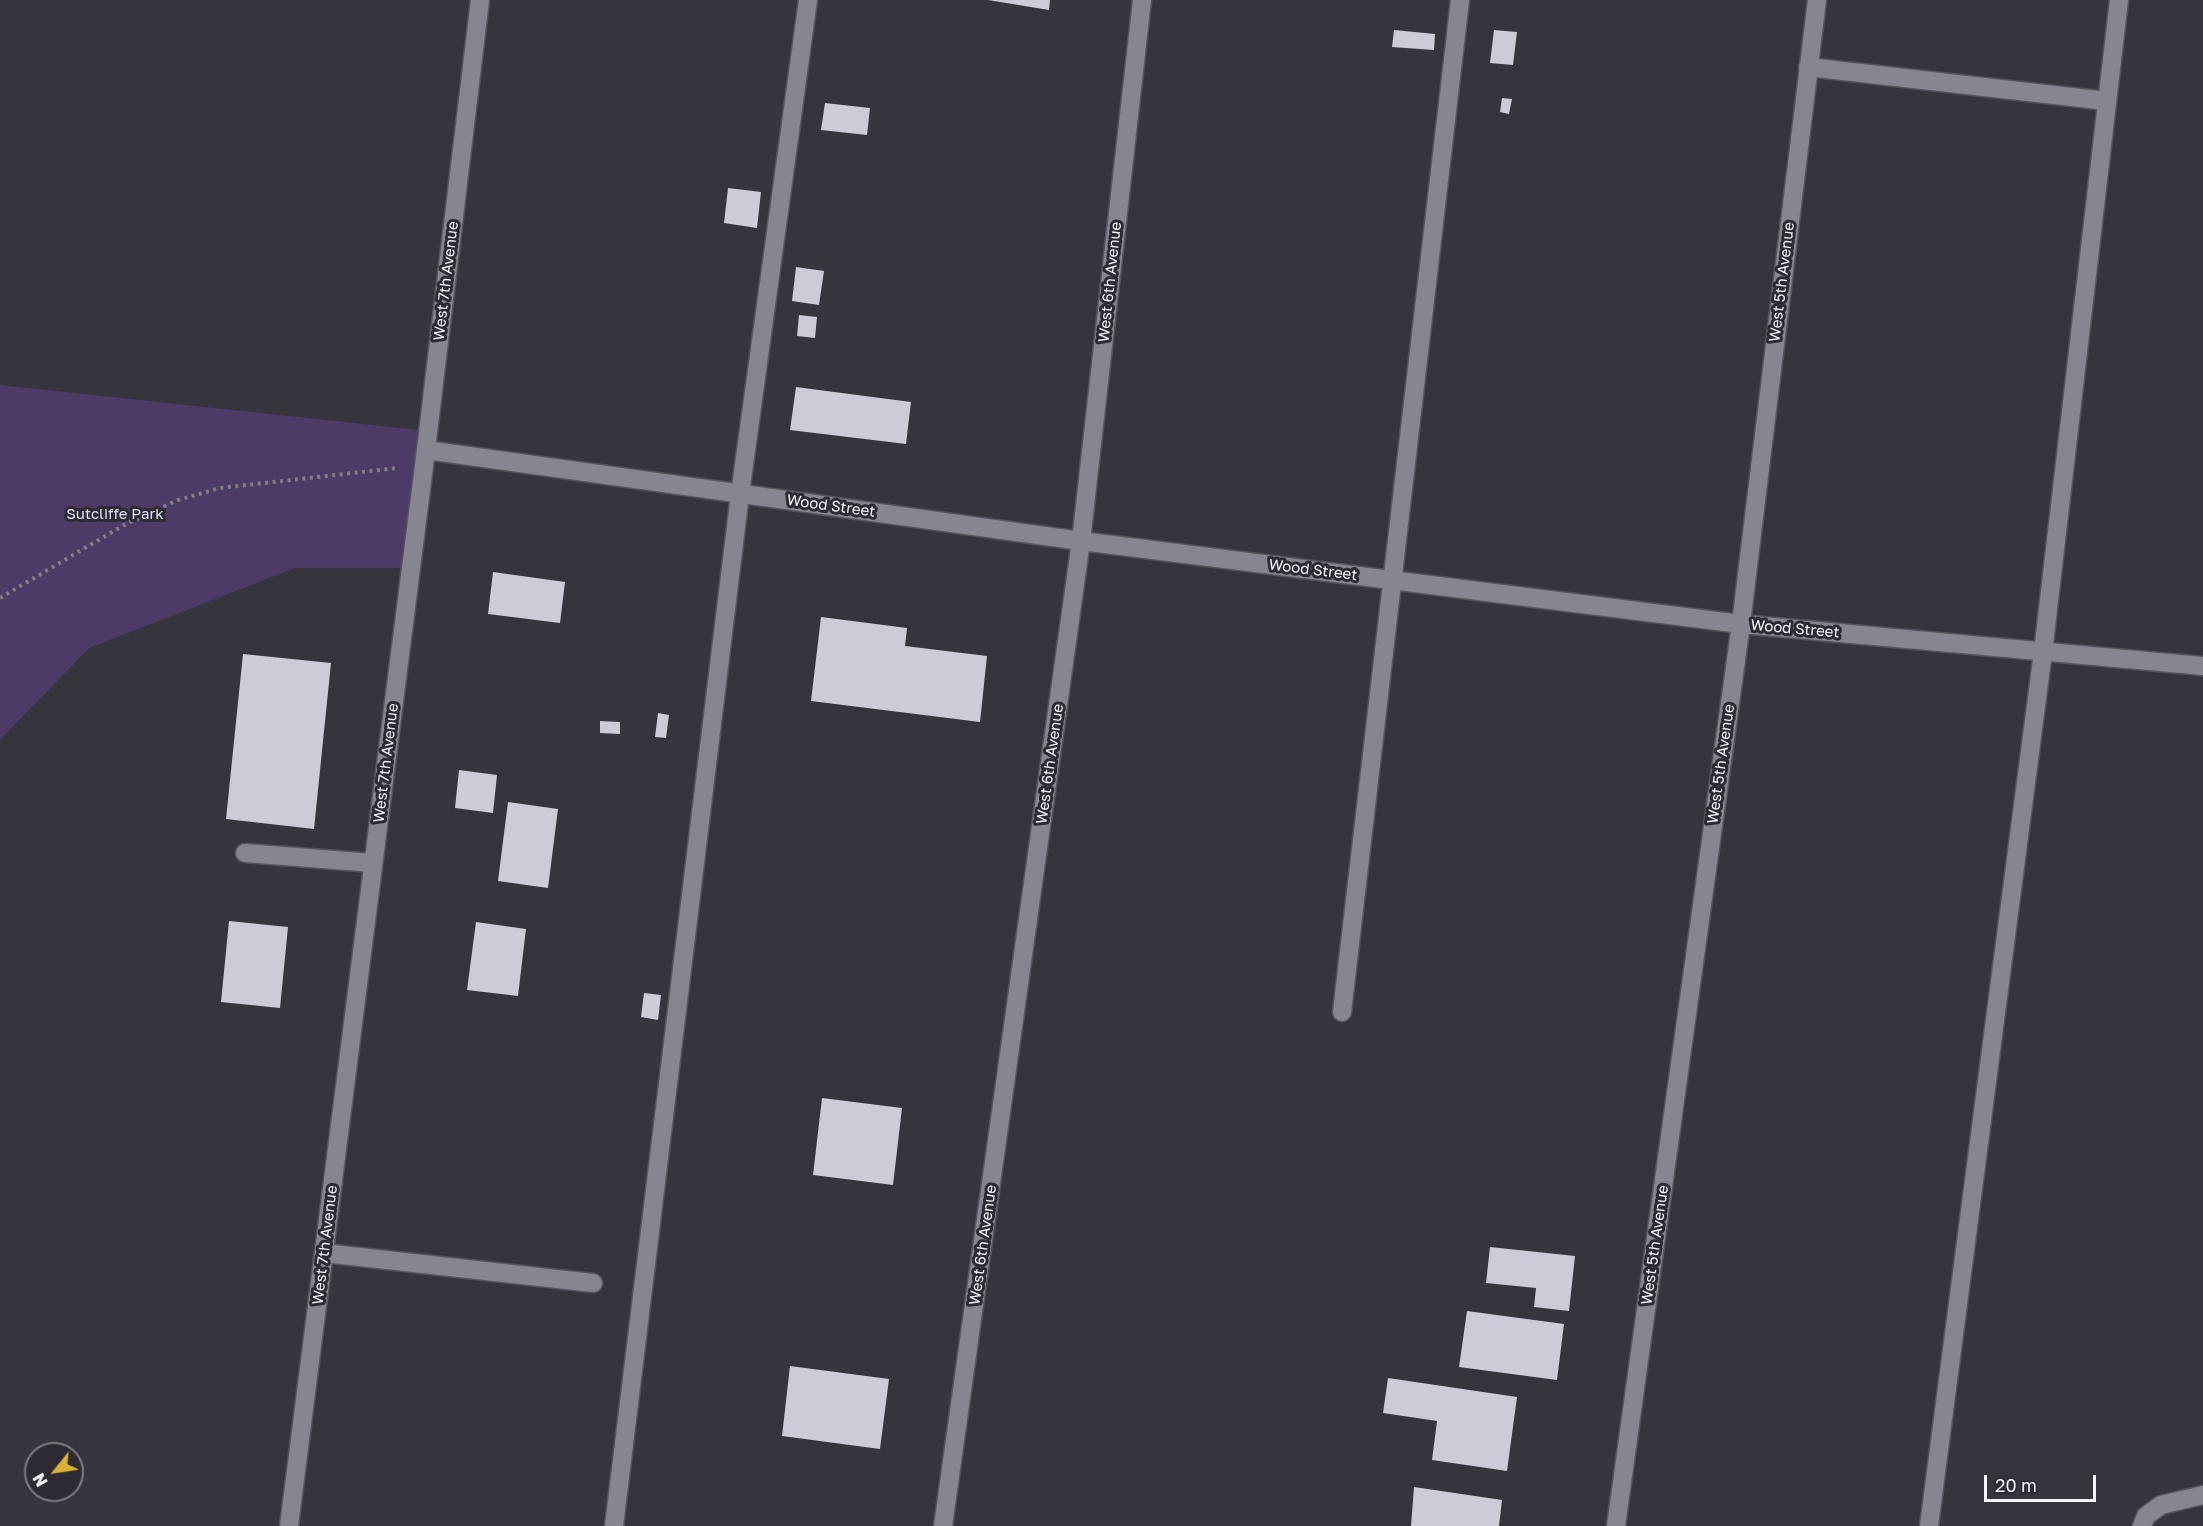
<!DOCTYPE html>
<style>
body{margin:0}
#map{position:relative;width:2203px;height:1526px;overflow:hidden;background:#38343e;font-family:"Golos Text",sans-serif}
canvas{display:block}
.north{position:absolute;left:24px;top:1442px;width:60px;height:60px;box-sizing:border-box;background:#2d2a34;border:2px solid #7d7a82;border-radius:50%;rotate:240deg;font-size:16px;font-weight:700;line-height:24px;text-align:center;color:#f4f1f8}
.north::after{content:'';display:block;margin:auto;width:21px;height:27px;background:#dab333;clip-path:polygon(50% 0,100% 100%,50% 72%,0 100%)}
.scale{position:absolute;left:1984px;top:1475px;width:112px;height:27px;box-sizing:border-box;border:3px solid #f4f1f8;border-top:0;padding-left:8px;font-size:18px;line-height:21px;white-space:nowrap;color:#f4f1f8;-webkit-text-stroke:4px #2d2a34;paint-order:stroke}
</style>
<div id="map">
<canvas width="2203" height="1526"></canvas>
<div class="north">N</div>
<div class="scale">20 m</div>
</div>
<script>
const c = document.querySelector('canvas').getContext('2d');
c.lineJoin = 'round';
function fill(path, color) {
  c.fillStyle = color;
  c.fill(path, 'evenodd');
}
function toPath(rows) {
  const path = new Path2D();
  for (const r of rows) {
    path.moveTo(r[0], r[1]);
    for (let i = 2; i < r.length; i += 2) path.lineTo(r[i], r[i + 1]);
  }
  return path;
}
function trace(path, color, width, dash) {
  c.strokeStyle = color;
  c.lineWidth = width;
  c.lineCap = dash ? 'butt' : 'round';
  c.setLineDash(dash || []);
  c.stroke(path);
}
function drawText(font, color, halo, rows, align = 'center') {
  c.font = font + ' "Golos Text",sans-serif';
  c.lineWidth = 6;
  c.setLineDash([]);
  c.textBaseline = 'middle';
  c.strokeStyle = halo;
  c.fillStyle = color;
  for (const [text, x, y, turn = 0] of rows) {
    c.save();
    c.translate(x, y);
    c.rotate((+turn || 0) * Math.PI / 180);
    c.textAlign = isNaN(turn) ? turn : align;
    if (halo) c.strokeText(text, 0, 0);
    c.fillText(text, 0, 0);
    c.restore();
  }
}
const green = toPath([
 [0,385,428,431,410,568,295,568,89,648,0,740]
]);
const building = toPath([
 [988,0,1050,0,1049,10],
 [1394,30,1435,34,1434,50,1392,47],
 [1494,30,1517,32,1513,65,1490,63],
 [1502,98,1512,99,1509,114,1500,112],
 [825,103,870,108,867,135,821,130],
 [728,188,761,192,757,228,724,223],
 [796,267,824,271,819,305,792,301],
 [799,315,817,317,815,338,797,336],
 [796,387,911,402,906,444,790,430],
 [493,572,565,582,560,623,488,614],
 [821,617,907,628,905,646,987,656,980,722,811,701],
 [243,654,331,663,314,829,226,819],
 [658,713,669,715,666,738,655,737],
 [600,721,620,722,620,734,600,733],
 [459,770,497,775,493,813,455,808],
 [508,802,558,809,548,888,498,881],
 [229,921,288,927,280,1008,221,1002],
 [476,922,526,929,518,996,467,990],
 [644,993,661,995,658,1020,641,1017],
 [822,1098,902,1108,893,1185,813,1175],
 [1490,1247,1575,1256,1569,1311,1534,1307,1536,1288,1486,1283],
 [1467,1311,1564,1324,1557,1380,1459,1367],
 [790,1366,889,1379,880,1449,782,1436],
 [1388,1378,1517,1397,1507,1471,1432,1460,1437,1421,1383,1413],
 [1414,1487,1502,1500,1499,1526,1411,1526]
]);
const path = toPath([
 [0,598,124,525,178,500,220,488,397,468]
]);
const lane = toPath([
 [1808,67,2107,101],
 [245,853,373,863],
 [324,1253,593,1283],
 [2142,1526,2146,1516,2161,1505,2203,1495]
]);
const street = toPath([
 [426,450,1081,541,1741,624,2203,666],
 [1342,1012,1460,0],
 [289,1526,424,466,480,0],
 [614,1526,740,494,808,0],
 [943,1526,1081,541,1142,0],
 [1616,1526,1741,624,1817,0],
 [1929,1526,2043,652,2119,0]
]);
const streetNames = [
 ["West 7th Avenue",446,281,-83],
 ["West 6th Avenue",1110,282,-84],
 ["West 5th Avenue",1782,282,-83],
 ["Wood Street",831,506,8],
 ["Wood Street",1313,570,7],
 ["Wood Street",1795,629,5],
 ["West 7th Avenue",386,763,-83],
 ["West 6th Avenue",1050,764,-82],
 ["West 5th Avenue",1721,764,-82],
 ["West 7th Avenue",325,1245,-83],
 ["West 6th Avenue",983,1245,-82],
 ["West 5th Avenue",1655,1245,-82]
];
const parkNames = [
 ["Sutcliffe Park",115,514]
];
fill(green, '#4c3b66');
fill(building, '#cecad7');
trace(lane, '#56535c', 21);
trace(street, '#56535c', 21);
trace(path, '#807d86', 4, [3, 4.5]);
trace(lane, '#888490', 18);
trace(street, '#888490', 18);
drawText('15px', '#f4f1f8', '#2d2a34', streetNames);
drawText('15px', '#e6dcfa', '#2d2a34', parkNames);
</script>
